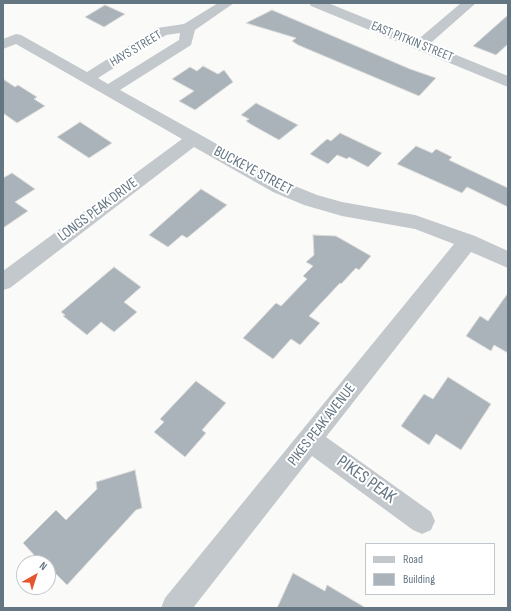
<!DOCTYPE html>
<style>
body{margin:0}
#map{position:relative;width:511px;height:611px;overflow:hidden;background:#fafaf8;font-family:"Sofia Sans Condensed",sans-serif}
canvas{display:block}
.frame{position:absolute;inset:0;border:4px solid #657683;pointer-events:none}
.legend{position:absolute;left:365px;top:543px;width:130px;height:52px;box-sizing:border-box;background:#fff;border:1px solid #c1c8cd;margin:0;padding:5px 7px;list-style:none;font-size:12px;color:#657683}
.legend li{display:flex;align-items:center;gap:8px;height:20px}
.legend b{width:20px;border:1px solid #c1c8cd}
.north{position:absolute;left:16px;top:555px;width:40px;height:40px;box-sizing:border-box;background:#fff;border:1px solid #c1c8cd;border-radius:50%;rotate:39deg;font-size:11px;font-weight:700;line-height:16px;text-align:center;color:#657683}
.north::after{content:'';display:block;margin:auto;width:14px;height:18px;background:#e4572e;clip-path:polygon(50% 0,100% 100%,50% 72%,0 100%)}
</style>
<div id="map">
<canvas width="511" height="611"></canvas>
<div class="frame"></div>
<ul class="legend">
<li><b style="height:5px;background:#c3c8cc"></b>Road</li>
<li><b style="height:11px;background:#aab3b9"></b>Building</li>
</ul>
<div class="north">N</div>
</div>
<script>
const c = document.querySelector('canvas').getContext('2d');
c.lineJoin = 'round';
function fill(path, color) {
  c.fillStyle = color;
  c.fill(path, 'evenodd');
}
function toPath(rows) {
  const path = new Path2D();
  for (const r of rows) {
    path.moveTo(r[0], r[1]);
    for (let i = 2; i < r.length; i += 2) path.lineTo(r[i], r[i + 1]);
  }
  return path;
}
function trace(path, color, width, dash) {
  c.strokeStyle = color;
  c.lineWidth = width;
  c.lineCap = dash ? 'butt' : 'round';
  c.setLineDash(dash || []);
  c.stroke(path);
}
function drawText(font, color, halo, rows, align = 'center') {
  c.font = font + ' "Sofia Sans Condensed",sans-serif';
  c.lineWidth = 4;
  c.setLineDash([]);
  c.textBaseline = 'middle';
  c.strokeStyle = halo;
  c.fillStyle = color;
  for (const [text, x, y, turn = 0] of rows) {
    c.save();
    c.translate(x, y);
    c.rotate((+turn || 0) * Math.PI / 180);
    c.textAlign = isNaN(turn) ? turn : align;
    if (halo) c.strokeText(text, 0, 0);
    c.fillText(text, 0, 0);
    c.restore();
  }
}
const building = toPath([
 [105,5,125,14,104,27,85,17,105,5],
 [272,10,410,69,436,78,419,96,298,45,292,41,296,38,246,23,272,10],
 [508,15,508,44,496,55,473,46,508,15],
 [203,66,218,74,224,70,233,82,195,110,179,101,194,91,172,79,190,67,197,71,203,66],
 [3,79,15,87,18,85,37,97,34,99,45,106,17,123,3,113,3,79],
 [256,103,298,125,279,140,252,125,246,121,249,119,241,115,256,103],
 [80,122,112,143,89,158,57,137,80,122],
 [340,133,382,153,368,167,349,157,347,159,337,155,328,164,310,154,327,139,331,141,340,133],
 [416,146,432,153,436,149,452,157,449,160,508,188,508,207,467,187,462,193,397,164,416,146],
 [12,173,35,189,15,202,28,211,3,228,3,178,12,173],
 [201,189,227,205,187,238,182,235,168,247,149,235,201,189],
 [313,235,336,236,371,256,359,270,356,268,341,284,340,283,309,316,320,323,300,345,291,339,273,359,243,338,276,303,281,306,307,279,303,276,313,266,306,262,314,255,313,235],
 [114,267,141,287,124,302,137,312,114,332,101,322,87,335,63,316,65,315,61,312,114,267],
 [508,293,508,353,494,345,491,351,466,336,480,316,488,321,508,293],
 [448,377,491,404,461,450,436,434,429,445,401,426,424,394,433,399,448,377],
 [196,381,226,403,202,430,206,433,185,457,154,432,164,422,160,419,196,381],
 [135,470,142,508,136,510,67,585,48,566,48,563,45,563,38,555,36,557,23,543,56,510,66,520,97,489,96,482,135,470],
 [293,573,325,591,327,585,366,608,277,608,293,573]
]);
const minor = toPath([
 [218,3,234,3,195,30,191,45,120,90,285,182,317,195,342,202,415,215,475,236,508,251,508,268,471,252,326,437,431,512,435,521,431,530,422,534,413,530,312,456,193,608,161,608,165,598,454,244,415,229,342,216,304,205,273,192,194,147,10,288,3,290,3,271,182,139,16,44,3,49,3,39,16,34,21,35,87,72,157,28,184,24,218,3],
 [180,33,179,40,108,84,98,78,166,35,180,33],
 [461,3,476,3,425,48,415,48,413,45,415,42,461,3]
]);
const tertiary = toPath([
 [309,3,328,3,508,76,508,87,311,6,309,3]
]);
const farStreetnames = [
 ["EAST PITKIN STREET",412,42,22],
 ["HAYS STREET",136,49,-31]
];
const streetNames = [
 ["BUCKEYE STREET",253,171,28],
 ["LONGS PEAK DRIVE",98,210,-37],
 ["PIKES PEAK AVENUE",322,425,-52]
];
const nearStreetnames = [
 ["PIKES PEAK",366,480,36]
];
fill(building, '#aab3b9');
trace(building, '#dcdcda', 1);
fill(minor, '#c3c8cc');
fill(tertiary, '#c3c8cc');
drawText('13px', '#657683', '#fff', farStreetnames);
drawText('15px', '#657683', '#fff', streetNames);
drawText('18px', '#657683', '#fff', nearStreetnames);
</script>
